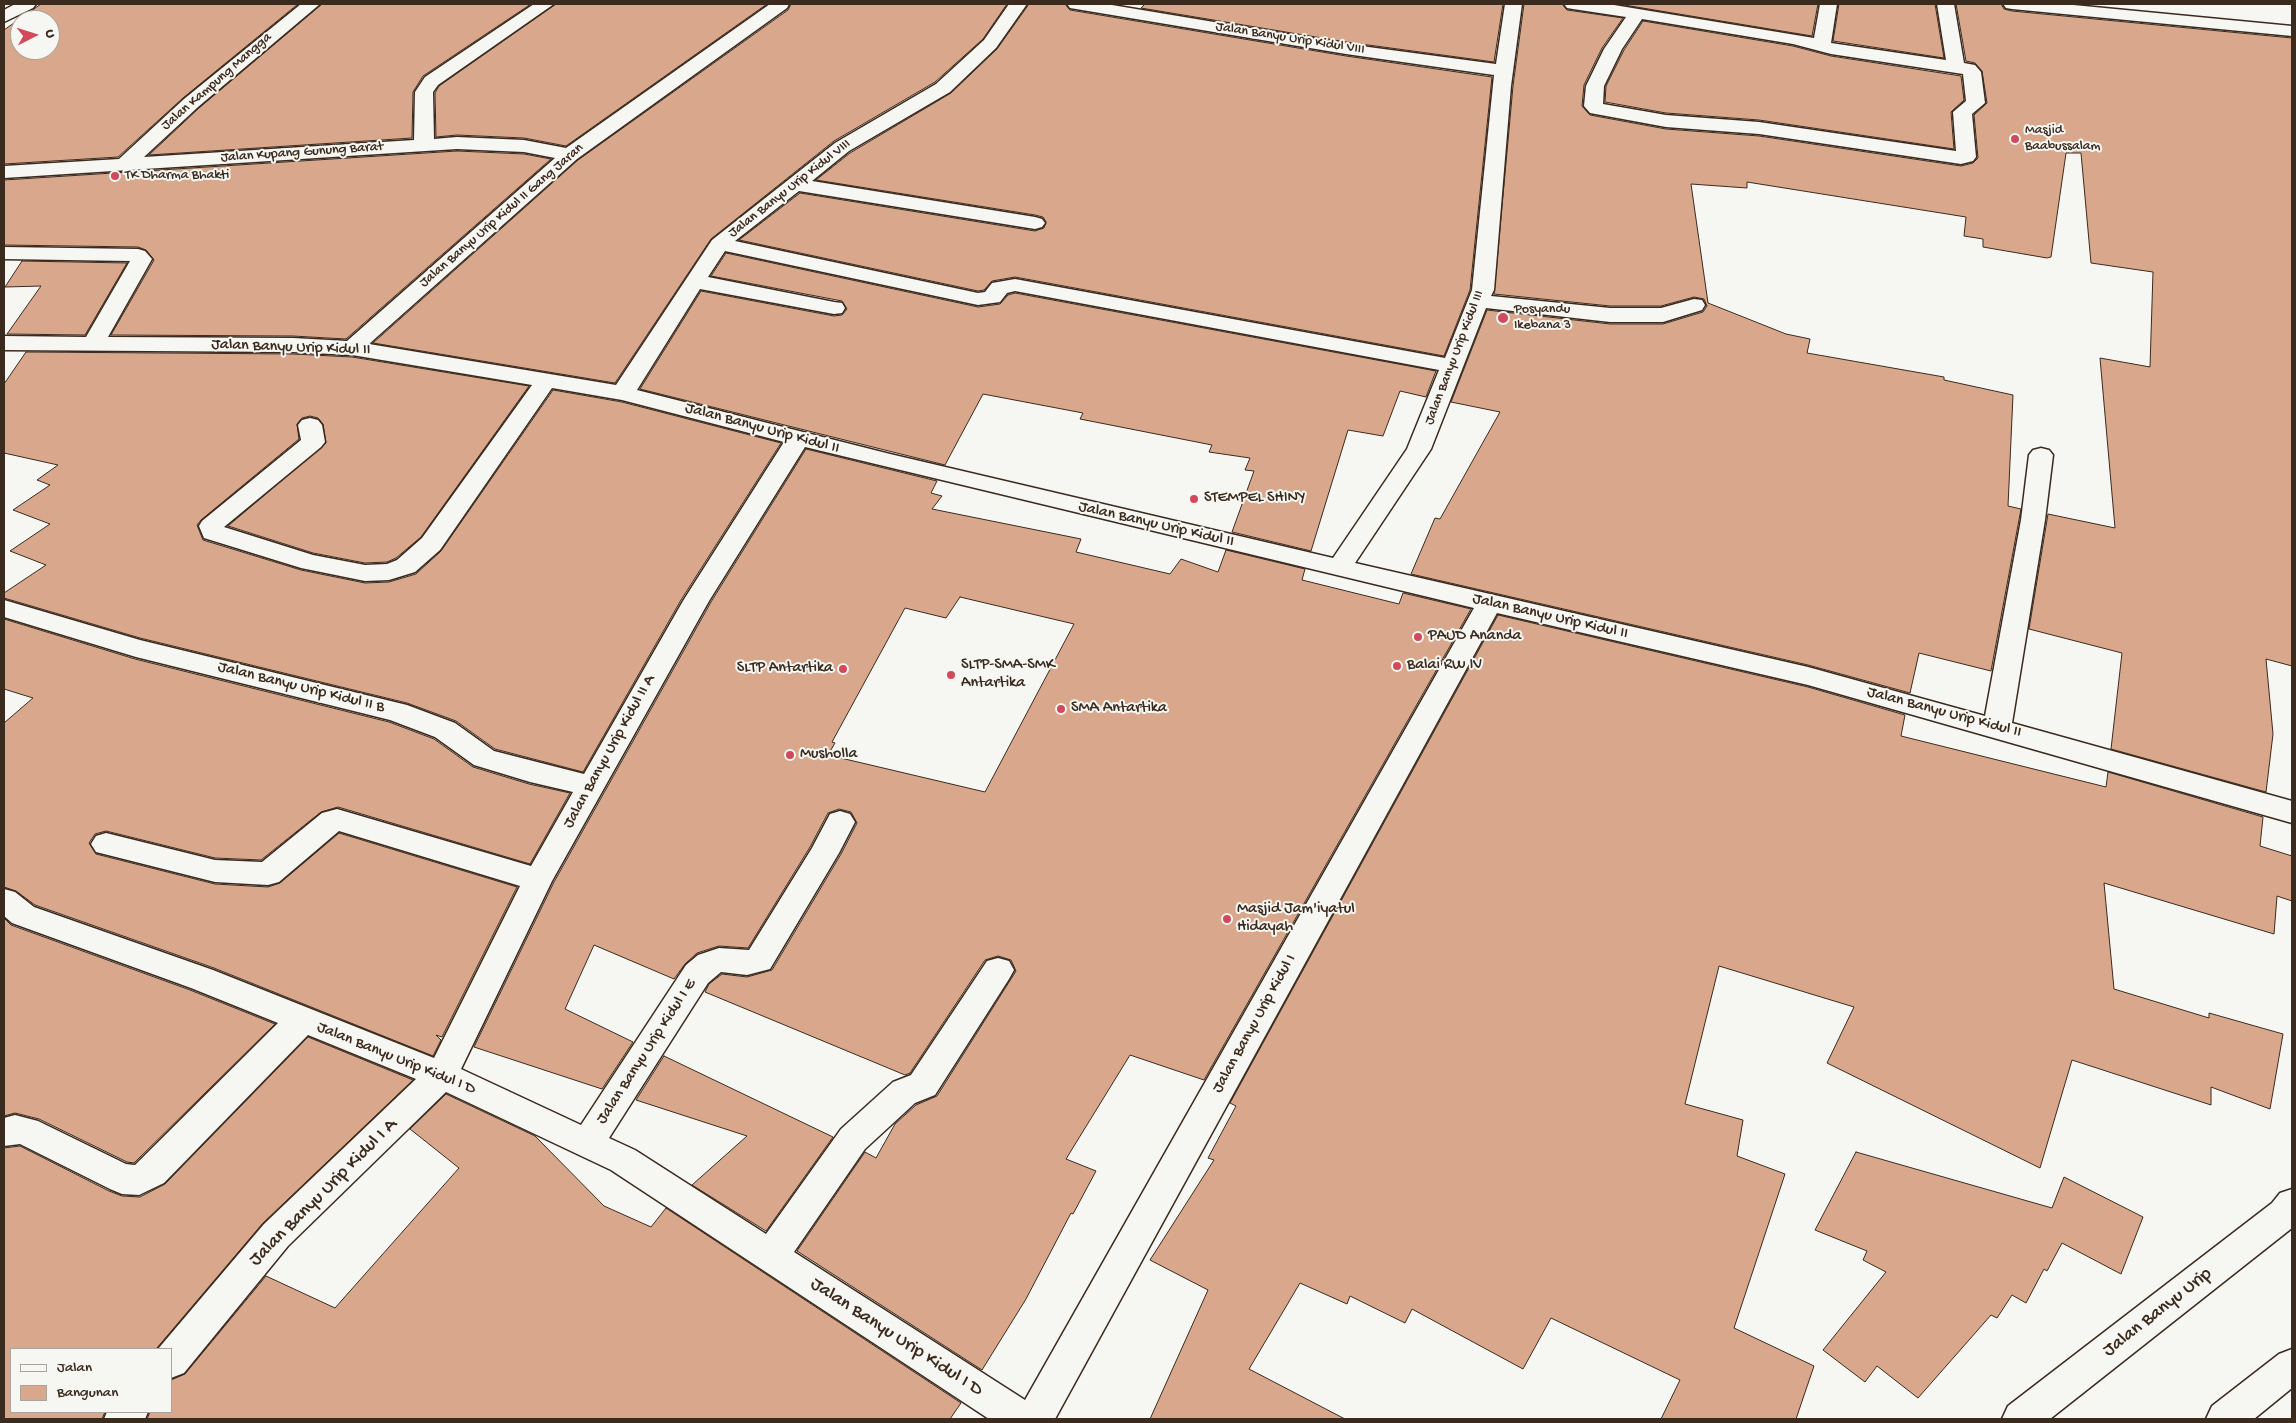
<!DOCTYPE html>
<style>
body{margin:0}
#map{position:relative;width:2296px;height:1423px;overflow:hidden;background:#f6f6f2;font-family:"Gochi Hand",sans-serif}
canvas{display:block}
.frame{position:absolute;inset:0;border:5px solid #3b2a1e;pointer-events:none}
.legend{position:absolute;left:10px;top:1348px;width:162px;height:65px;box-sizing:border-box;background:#f6f6f2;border:1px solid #aba49d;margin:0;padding:6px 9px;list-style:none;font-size:15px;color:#3b2a1e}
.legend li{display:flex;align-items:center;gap:10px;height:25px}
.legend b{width:25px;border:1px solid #aba49d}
.north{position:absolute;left:10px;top:10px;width:50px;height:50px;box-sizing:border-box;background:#f6f6f2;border:1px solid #aba49d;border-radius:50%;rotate:85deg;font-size:14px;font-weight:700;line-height:20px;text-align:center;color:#3b2a1e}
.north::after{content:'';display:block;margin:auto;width:18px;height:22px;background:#d1495b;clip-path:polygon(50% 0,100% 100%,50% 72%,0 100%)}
</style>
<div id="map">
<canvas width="2296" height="1423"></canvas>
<div class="frame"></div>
<ul class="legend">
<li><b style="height:6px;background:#f6f6f2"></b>Jalan</li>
<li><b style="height:14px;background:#d9a88c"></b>Bangunan</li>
</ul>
<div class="north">U</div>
</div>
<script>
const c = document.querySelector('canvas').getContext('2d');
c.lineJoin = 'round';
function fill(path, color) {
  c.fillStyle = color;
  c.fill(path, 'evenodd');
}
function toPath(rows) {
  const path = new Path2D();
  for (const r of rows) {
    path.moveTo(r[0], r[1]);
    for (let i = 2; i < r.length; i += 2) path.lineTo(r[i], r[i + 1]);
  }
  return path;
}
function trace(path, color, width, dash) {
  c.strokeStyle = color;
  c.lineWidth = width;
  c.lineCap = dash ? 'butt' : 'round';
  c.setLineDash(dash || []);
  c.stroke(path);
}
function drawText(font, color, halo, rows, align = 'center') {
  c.font = font + ' "Gochi Hand",sans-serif';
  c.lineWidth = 4;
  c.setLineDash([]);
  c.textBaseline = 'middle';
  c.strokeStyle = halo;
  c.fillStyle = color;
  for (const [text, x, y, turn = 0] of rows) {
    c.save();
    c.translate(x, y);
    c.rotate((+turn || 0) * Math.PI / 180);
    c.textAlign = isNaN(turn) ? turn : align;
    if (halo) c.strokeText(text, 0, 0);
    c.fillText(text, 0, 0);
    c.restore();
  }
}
const building = toPath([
 [41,4,298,4,183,98,118,157,4,164,4,30,41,4],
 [20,20,50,20,50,50,20,50,20,20],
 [322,4,531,4,423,76,413,92,412,138,149,155,199,108,322,4],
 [556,4,767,4,566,146,524,138,457,135,436,137,435,93,439,86,556,4],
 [791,4,1007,4,983,39,935,82,834,141,711,239,615,383,373,343,578,160,788,10,791,4],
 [1029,4,1065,4,1070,10,1346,56,1492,77,1470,290,1444,356,1015,277,992,281,984,290,978,291,739,240,800,193,1035,231,1044,228,1046,222,1043,217,1035,215,816,180,850,153,951,93,997,49,1029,4],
 [1145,4,1503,4,1494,62,1346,42,1141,8,1145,4],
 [1524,4,1562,4,1567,10,1623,18,1602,48,1584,85,1582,106,1590,115,1666,129,1759,136,1961,166,1973,163,1978,158,1974,115,1987,103,1982,71,1975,63,1966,61,1956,4,2001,4,2004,9,2012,11,2292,38,2292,666,2266,659,2273,734,2266,792,2111,749,2122,653,2029,629,2048,514,2115,528,2100,358,2150,367,2153,272,2091,263,2081,153,2066,153,2051,257,2047,258,1983,247,1983,239,1964,236,1966,217,1747,182,1747,188,1691,184,1708,303,1786,334,1810,339,1807,353,1944,377,1944,380,2013,395,2008,506,2021,509,1991,671,1919,653,1910,693,1808,665,1411,574,1435,518,1440,519,1500,412,1451,402,1487,310,1610,324,1663,324,1703,312,1707,306,1704,299,1694,297,1661,306,1610,306,1494,294,1513,86,1524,4],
 [1618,4,1818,4,1812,36,1618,4],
 [1839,4,1935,4,1944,58,1833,41,1839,4],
 [1643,21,1793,46,1831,56,1961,76,1964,100,1951,112,1954,149,1759,120,1666,113,1605,102,1606,86,1624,50,1643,21],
 [457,151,524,154,551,159,346,339,293,336,111,335,154,260,146,250,138,247,4,245,4,180,457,151],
 [726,253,978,307,1000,304,1008,295,1015,293,1436,371,1426,397,1400,391,1383,436,1348,430,1311,551,1232,532,1254,471,1245,470,1250,458,1209,452,1212,445,1080,419,1083,413,983,394,945,465,640,389,701,291,834,316,842,315,847,309,842,301,711,276,726,253],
 [22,261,127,263,85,335,7,334,41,286,5,287,22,261],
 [26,352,293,354,352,357,529,386,421,537,396,558,387,562,365,563,313,553,228,526,326,443,323,424,318,418,310,416,302,418,297,424,299,439,201,520,197,525,203,540,301,570,365,583,389,582,416,574,441,551,553,390,622,402,781,443,681,600,583,772,495,749,456,721,407,703,140,638,4,598,4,593,46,565,10,551,50,524,13,510,50,485,37,480,58,465,4,453,4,384,26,352],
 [806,449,937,481,931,493,942,496,932,509,1081,539,1076,552,1170,574,1181,559,1218,572,1226,550,1305,569,1302,580,1399,604,1403,593,1471,609,1204,1080,1130,1055,1066,1159,1096,1171,1073,1214,1071,1213,1026,1299,982,1370,797,1251,865,1152,876,1158,895,1124,916,1105,937,1096,1016,971,1011,960,998,956,985,960,910,1073,905,1075,705,992,709,984,722,974,747,977,772,970,841,854,857,823,851,812,839,809,828,813,810,847,748,948,719,946,697,953,685,964,674,979,594,945,565,1009,633,1042,602,1089,474,1047,554,882,711,602,806,449],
 [960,597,1074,624,985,792,828,755,835,743,832,742,905,608,946,618,960,597],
 [1498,615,1808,687,1905,715,1901,736,2106,787,2108,772,2263,817,2260,846,2292,856,2292,901,2277,896,2274,934,2104,883,2114,989,2209,1018,2209,1013,2283,1034,2270,1109,2211,1087,2211,1105,2072,1060,2040,1168,1827,1063,1854,1007,1719,966,1685,1104,1743,1120,1737,1156,1785,1174,1734,1328,1814,1366,1796,1419,1661,1419,1680,1380,1551,1318,1523,1369,1412,1309,1405,1323,1350,1296,1347,1304,1300,1283,1249,1369,1345,1419,1150,1419,1208,1290,1150,1260,1214,1160,1208,1158,1236,1106,1230,1103,1498,615],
 [4,619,135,659,389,722,434,739,473,767,529,784,570,793,530,864,338,807,321,812,261,860,215,858,106,831,95,834,89,843,96,854,215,884,268,887,280,883,339,833,517,887,442,1037,436,1035,441,1040,433,1056,214,968,35,905,16,891,4,887,4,723,33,698,4,689,4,619],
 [4,918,11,925,190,990,275,1024,134,1163,127,1162,39,1119,15,1113,4,1116,4,918],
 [308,1037,413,1080,263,1223,156,1349,11,1349,11,1412,105,1412,102,1419,4,1419,4,1148,20,1146,109,1191,122,1196,140,1197,165,1184,308,1037],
 [664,1056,833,1137,766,1231,692,1185,747,1136,636,1100,664,1056],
 [446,1094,535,1136,604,1206,651,1227,666,1208,961,1403,950,1419,147,1419,150,1412,171,1412,171,1380,185,1374,266,1276,335,1308,459,1168,410,1129,446,1094],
 [1856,1152,2052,1208,2064,1177,2143,1217,2121,1274,2062,1243,2047,1271,2044,1269,2026,1303,2012,1295,1997,1318,1991,1315,1918,1398,1877,1366,1865,1382,1823,1350,1886,1272,1863,1260,1867,1251,1815,1230,1856,1152]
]);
const minor = toPath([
 [15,4,36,4,33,8,4,22,4,10,15,4],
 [301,4,320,4,198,107,144,157,414,140,415,92,425,77,534,4,554,4,438,85,433,92,434,139,457,137,524,140,566,148,770,4,789,4,787,8,577,159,369,344,616,385,712,240,835,143,936,84,984,40,1009,4,1027,4,996,48,950,92,849,151,812,181,1035,217,1042,219,1045,223,1042,227,1035,229,799,191,735,241,978,293,985,292,992,283,1015,279,1445,358,1472,290,1494,75,1346,54,1070,8,1067,4,1106,4,1346,44,1496,64,1505,4,1522,4,1511,86,1494,290,1491,296,1610,308,1661,308,1694,299,1702,300,1705,305,1702,310,1663,322,1610,322,1486,308,1431,449,1355,563,1808,667,1985,716,2021,520,2029,455,2033,450,2041,448,2049,450,2053,455,2045,520,2012,723,2292,801,2292,823,1808,685,1497,613,1055,1419,989,1419,611,1170,446,1092,288,1246,184,1373,171,1378,171,1349,158,1349,264,1224,416,1079,308,1035,164,1183,139,1195,122,1194,110,1189,20,1144,4,1146,4,1118,15,1115,38,1121,126,1164,135,1165,278,1023,191,988,12,923,4,916,4,889,15,892,34,907,213,970,434,1058,520,886,339,831,279,882,268,885,215,882,96,852,91,844,96,836,106,833,215,860,262,862,322,813,337,809,531,866,573,792,530,782,474,765,435,737,390,720,136,657,4,617,4,600,140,640,407,705,455,723,494,751,584,774,683,601,784,442,622,400,552,388,440,550,415,572,389,580,365,581,301,568,204,538,199,526,202,521,301,440,298,425,302,420,310,418,318,420,322,425,325,442,321,447,224,527,313,555,365,565,387,564,397,560,422,538,532,385,352,355,293,352,4,350,4,336,86,337,130,261,4,259,4,247,138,249,145,251,152,259,108,337,293,338,347,341,555,158,524,152,457,149,4,178,4,166,119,159,184,99,301,4],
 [725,251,978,305,1000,302,1007,293,1015,291,1439,370,1407,449,1333,558,890,454,637,390,700,289,834,314,842,313,845,308,842,303,834,302,708,277,725,251],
 [805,447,1474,608,1025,1400,794,1252,865,1149,915,1103,935,1095,1009,979,1014,970,1009,961,998,958,987,961,911,1075,893,1082,841,1129,766,1234,635,1150,609,1138,708,983,721,972,747,975,770,969,839,853,855,822,850,814,840,811,830,814,812,848,749,950,719,948,698,955,686,965,581,1125,461,1069,552,881,709,601,805,447],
 [1564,4,1608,4,1814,38,1820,4,1837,4,1831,43,1946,60,1937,4,1954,4,1964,63,1975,65,1981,72,1985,103,1972,114,1976,157,1973,161,1961,164,1759,134,1666,127,1590,113,1584,106,1586,86,1604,49,1626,17,1573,9,1567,8,1564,4],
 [1642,19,1793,44,1831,54,1963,74,1966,101,1953,112,1956,151,1759,122,1666,115,1603,104,1604,86,1622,49,1642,19],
 [2003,4,2063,4,2292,26,2292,36,2012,9,2006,8,2003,4],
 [107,1412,148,1412,145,1419,104,1419,107,1412]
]);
const major = toPath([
 [2292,1189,2292,1228,2050,1419,2002,1419,2008,1406,2272,1203,2280,1193,2292,1189],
 [2292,1349,2292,1388,2254,1419,2206,1419,2212,1406,2279,1354,2292,1349]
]);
const markers = [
 [2015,139,5,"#d1495b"],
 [115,176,5,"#d1495b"],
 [1503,318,6,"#d1495b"],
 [1194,499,5,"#d1495b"],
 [1418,637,5,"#d1495b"],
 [1397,666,5,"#d1495b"],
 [843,669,5,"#d1495b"],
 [951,675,5,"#d1495b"],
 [1061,709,5,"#d1495b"],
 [790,755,5,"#d1495b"],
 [1227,919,5,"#d1495b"]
];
const farStreetnames = [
 ["Jalan Banyu Urip Kidul VIII",1290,39,9],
 ["Jalan Kampung Mangga",217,82,-41],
 ["Jalan Kupang Gunung Barat",302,153,-4],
 ["Jalan Banyu Urip Kidul VIII",790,189,-38],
 ["Jalan Banyu Urip Kidul II Gang Jaran",502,216,-41],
 ["Jalan Banyu Urip Kidul III",1455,358,-69]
];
const farPoinames = [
 ["Masjid",2025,131],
 ["Baabussalam",2025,147],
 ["TK Dharma Bhakti",125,176],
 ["Posyandu",1514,310],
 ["Ikebana 3",1514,326]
];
const streetNames = [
 ["Jalan Banyu Urip Kidul II",291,348,2],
 ["Jalan Banyu Urip Kidul II",762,429,15],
 ["Jalan Banyu Urip Kidul II",1156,525,13],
 ["Jalan Banyu Urip Kidul II",1550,617,13],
 ["Jalan Banyu Urip Kidul II B",301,688,14],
 ["Jalan Banyu Urip Kidul II",1944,713,15],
 ["Jalan Banyu Urip Kidul II A",610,752,-61],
 ["Jalan Banyu Urip Kidul I",1255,1024,-61],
 ["Jalan Banyu Urip Kidul I E",647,1052,-57],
 ["Jalan Banyu Urip Kidul I D",396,1059,22]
];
const poiNames = [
 ["STEMPEL SHINY",1204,499],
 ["PAUD Ananda",1428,637],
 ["SLTP-SMA-SMK",961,666],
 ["Antartika",961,684],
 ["Balai RW IV",1407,666],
 ["SLTP Antartika",833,669,"right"],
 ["SMA Antartika",1071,709],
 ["Musholla",800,755],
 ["Masjid Jam'iyatul",1237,910],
 ["Hidayah",1237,928]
];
const nearStreetnames = [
 ["Jalan Banyu Urip Kidul I A",324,1193,-45],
 ["Jalan Banyu Urip",2158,1313,-38],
 ["Jalan Banyu Urip Kidul I D",896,1338,33]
];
fill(building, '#d9a88c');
trace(building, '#3b2a1e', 1);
trace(minor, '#3b2a1e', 3);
trace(major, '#3b2a1e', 3);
fill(minor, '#f6f6f2');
fill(major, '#f6f6f2');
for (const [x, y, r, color] of markers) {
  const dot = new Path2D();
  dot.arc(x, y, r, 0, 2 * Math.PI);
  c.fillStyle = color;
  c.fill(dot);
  trace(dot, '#f6f6f2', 2);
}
drawText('14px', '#3b2a1e', '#f6f6f2', farStreetnames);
drawText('14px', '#3b2a1e', '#f6f6f2', farPoinames, 'left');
drawText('16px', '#3b2a1e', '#f6f6f2', streetNames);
drawText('16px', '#3b2a1e', '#f6f6f2', poiNames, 'left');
drawText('19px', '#3b2a1e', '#f6f6f2', nearStreetnames);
</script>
